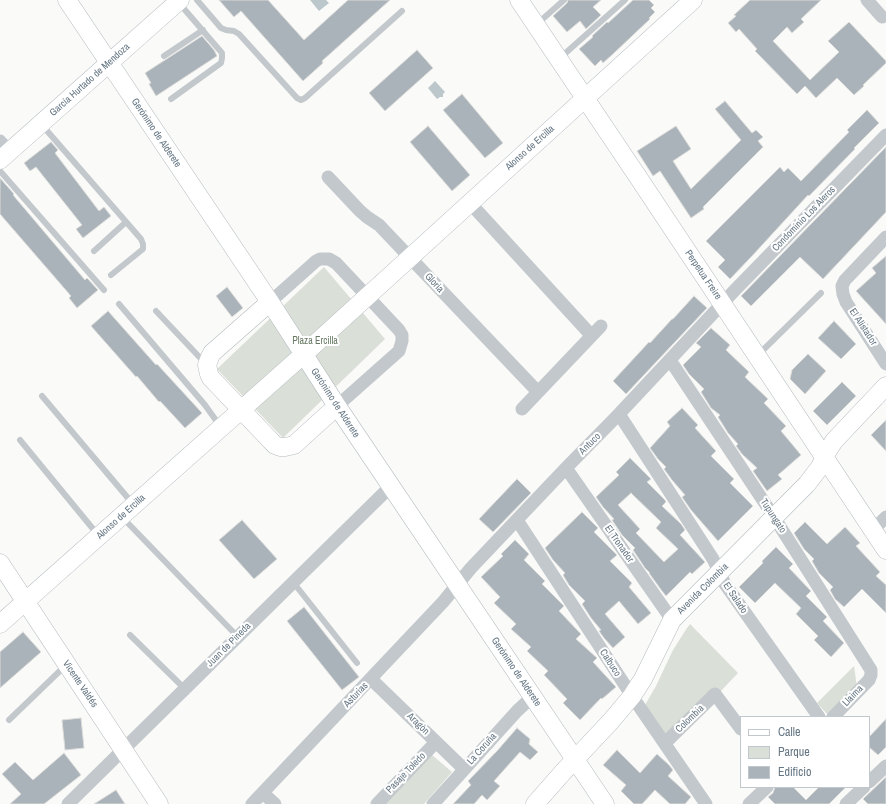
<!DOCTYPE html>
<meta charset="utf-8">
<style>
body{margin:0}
#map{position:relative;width:886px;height:804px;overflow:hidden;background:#fafaf8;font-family:"Archivo Narrow",sans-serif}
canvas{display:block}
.legend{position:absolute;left:740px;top:716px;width:130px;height:72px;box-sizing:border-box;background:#fff;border:1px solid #c1c8cd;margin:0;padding:5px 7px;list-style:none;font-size:12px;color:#657683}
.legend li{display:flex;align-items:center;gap:8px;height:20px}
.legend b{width:20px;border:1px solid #c1c8cd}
</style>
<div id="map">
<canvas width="886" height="804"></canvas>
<ul class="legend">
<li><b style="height:5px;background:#fff"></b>Calle</li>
<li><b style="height:11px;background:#dadfd7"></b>Parque</li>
<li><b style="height:11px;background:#aab3b9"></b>Edificio</li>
</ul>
</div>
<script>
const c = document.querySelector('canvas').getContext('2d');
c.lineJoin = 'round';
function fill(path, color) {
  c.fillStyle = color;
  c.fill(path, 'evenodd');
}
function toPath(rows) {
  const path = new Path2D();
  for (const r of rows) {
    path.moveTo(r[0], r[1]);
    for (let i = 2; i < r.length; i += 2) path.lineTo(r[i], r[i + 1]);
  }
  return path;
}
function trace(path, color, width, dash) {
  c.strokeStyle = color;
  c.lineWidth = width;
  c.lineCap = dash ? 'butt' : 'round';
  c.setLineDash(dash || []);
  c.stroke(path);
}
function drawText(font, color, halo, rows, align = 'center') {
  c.font = font + ' "Archivo Narrow",sans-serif';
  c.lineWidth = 4;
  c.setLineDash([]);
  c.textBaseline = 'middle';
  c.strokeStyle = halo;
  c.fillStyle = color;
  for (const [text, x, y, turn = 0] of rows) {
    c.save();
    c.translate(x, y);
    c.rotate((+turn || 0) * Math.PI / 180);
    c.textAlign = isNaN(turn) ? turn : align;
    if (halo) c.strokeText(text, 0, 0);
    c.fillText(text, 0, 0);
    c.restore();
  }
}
const green = toPath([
 [324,267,385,339,283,438,217,369],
 [690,624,738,673,720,692,716,688,666,736,645,705,656,686,673,650,685,631],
 [854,666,857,687,829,716,817,703],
 [432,755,452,772,424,804,385,804]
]);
const water = toPath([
 [310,0,326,0,329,3,319,11],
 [435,81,445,92,443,94,443,97,440,97,437,99,428,88]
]);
const building = toPath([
 [219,0,268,0,304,40,348,0,390,0,322,61,323,63,303,81,241,11,234,17,219,0],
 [568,0,601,0,593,7,601,15,586,29,580,21,567,32,553,16,567,3,568,0],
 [633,0,649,0,654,5,651,8,655,12,649,18,650,19,613,54,603,63,601,60,595,66,579,49,593,37,592,36,607,22,608,23,633,0],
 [750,0,821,0,801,19,804,22,792,33,787,27,773,41,810,80,839,52,828,41,849,22,886,61,886,63,863,85,864,86,854,95,837,78,816,98,805,86,797,94,755,51,757,49,739,29,736,32,728,23,736,16,734,15,750,0],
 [202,36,214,50,217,56,156,96,149,84,151,83,145,73,202,36],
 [417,50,433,68,385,111,369,93,417,50],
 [462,94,503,143,485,158,443,110,462,94],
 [725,101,752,133,756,130,763,137,758,141,763,147,703,207,704,209,691,218,660,171,653,176,637,151,676,126,691,149,673,161,691,189,741,140,715,109,725,101],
 [867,110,879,123,854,148,855,149,809,196,808,195,752,256,730,279,718,267,725,260,706,241,780,167,784,172,788,168,801,181,849,132,847,130,867,110],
 [428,126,470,175,452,191,410,142,428,126],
 [51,142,58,150,55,153,99,211,104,207,111,216,83,238,76,229,82,225,36,167,30,171,24,163,51,142],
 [886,147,886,212,823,279,800,257,751,306,741,296,886,147],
 [0,178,14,194,13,195,85,280,87,278,98,290,77,308,69,298,71,296,0,214,0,178],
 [886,256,886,324,856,291,876,273,872,268,886,256],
 [227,287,243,308,232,317,216,296,227,287],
 [694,296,707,308,626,394,613,381,649,342,650,343,672,319,673,319,694,296],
 [108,311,156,365,157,364,202,413,185,428,160,401,159,402,137,376,136,377,91,326,108,311],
 [834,321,856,344,841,359,818,338,834,321],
 [711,328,730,345,726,350,749,372,745,377,768,399,764,403,786,426,781,431,801,455,778,475,782,479,767,491,753,471,757,468,742,454,736,446,738,444,728,433,718,417,720,415,711,408,701,392,704,389,689,374,683,365,701,347,696,343,711,328],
 [808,354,826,371,805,394,790,379,792,370,808,354],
 [842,382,856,396,827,425,813,411,842,382],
 [682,408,698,425,695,428,716,451,711,456,734,479,730,483,753,506,718,541,691,510,682,497,685,495,672,480,664,469,666,467,658,459,650,448,670,426,667,422,682,408],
 [886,420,886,451,871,435,886,420],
 [630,458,651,479,647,482,665,500,666,502,662,506,681,524,685,530,680,535,705,562,692,574,690,572,666,596,662,591,649,573,650,573,645,568,633,550,635,548,622,535,612,520,614,519,603,507,596,497,619,475,616,472,630,458],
 [631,493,661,522,656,528,678,549,664,562,636,533,640,529,618,505,631,493],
 [517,479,531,493,493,532,479,519,517,479],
 [582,512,598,528,594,532,617,555,610,561,632,583,629,587,651,613,638,624,619,601,605,614,625,637,613,648,604,638,599,631,601,630,591,618,582,604,585,601,569,585,563,575,565,573,553,560,545,548,582,512],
 [242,520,277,559,254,579,219,540,242,520],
 [805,522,827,544,845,527,860,543,856,546,880,572,876,576,886,585,886,613,862,589,844,607,835,599,830,590,833,587,819,573,812,561,814,559,804,549,794,533,805,522],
 [515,540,529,554,524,560,545,581,542,584,564,606,559,611,581,634,576,639,597,658,593,662,616,687,602,699,601,698,580,720,563,703,567,699,544,675,548,671,527,651,531,647,511,629,516,624,494,603,500,597,481,577,503,556,501,554,515,540],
 [776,547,793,564,789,568,811,591,806,596,827,617,823,621,844,643,831,657,814,640,818,636,796,614,801,608,775,583,755,603,739,587,763,563,762,561,776,547],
 [304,607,359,677,342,690,287,621,304,607],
 [23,632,41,652,0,688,0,652,23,632],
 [81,718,84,748,65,750,62,720,81,718],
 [886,719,886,747,878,755,869,747,869,737,886,719],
 [517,728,530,739,529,744,538,752,530,760,520,752,494,781,500,786,487,800,482,795,474,804,453,804,471,785,468,781,497,751,517,728],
 [617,750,640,773,657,754,669,765,673,770,668,776,691,797,685,804,670,804,655,790,642,804,634,804,621,791,626,785,603,765,617,750],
 [64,753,81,775,44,804,10,804,21,794,2,774,15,762,33,780,64,753],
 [886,777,886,804,868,804,863,799,886,777],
 [775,787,793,787,806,800,819,787,846,787,829,804,775,804,768,797,773,793,775,787],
 [116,790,125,804,94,804,116,790]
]);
const lane = toPath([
 [197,0,221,28,226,30,234,31,239,34,297,98,301,100,305,98,402,11],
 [537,24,564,0],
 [164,56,203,30],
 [560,58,625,0],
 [171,99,221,63,222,58,222,53,179,3],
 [42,125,141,239,143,244,143,249,111,275],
 [0,171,104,290],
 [94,251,126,222],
 [119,304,205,405,220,426],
 [156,311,205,363],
 [758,355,821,293],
 [42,396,133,504],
 [20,440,98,535],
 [122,517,238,637],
 [293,582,357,663],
 [130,635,185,689],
 [9,720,65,666]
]);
const street = toPath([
 [867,0,882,17],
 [0,141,10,152],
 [328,177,360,211,367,217,379,225,538,392],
 [470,203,591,335],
 [886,237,847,278,845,280,842,286,843,294,846,302,886,364],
 [270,302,316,261,320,259,329,259,336,263,399,330,402,335,402,341,399,351,337,406],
 [670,360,774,517,871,670,871,675,869,680,833,717],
 [522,409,601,326],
 [619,414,713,559,725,584,819,717],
 [566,468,672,620],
 [517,520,632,696,706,804],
 [873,530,886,517],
 [371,679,464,769],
 [665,743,715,694,741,729],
 [869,782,886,766],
 [263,793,275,804],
 [68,804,391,486],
 [252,804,443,602,471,568,566,468,619,414,734,291,886,135],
 [377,804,436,742],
 [433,804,517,711,532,697],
 [749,804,767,787],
 [846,804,864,787]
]);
const secondary = toPath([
 [67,0,270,302,337,406,605,804],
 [519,0,640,180,886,550],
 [0,160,180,0],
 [270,302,212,353,210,357,207,365,209,374,211,378,271,441,275,445,280,447,285,447,294,445,337,406],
 [0,563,159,804],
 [0,624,304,354,693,0],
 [535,804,564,771,611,721,632,696,643,679,672,620,807,484,820,467,827,452,834,441,886,386]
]);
const streetNames = [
 ["García Hurtado de Mendoza",90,80,-42],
 ["Gerónimo de Alderete",156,133,56],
 ["Alonso de Ercilla",530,148,-42],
 ["Condominio Los Aleros",804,219,-46],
 ["Perpetua Freire",703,275,56],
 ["Gloria",434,283,47],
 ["El Alistador",863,327,57],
 ["Gerónimo de Alderete",335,403,57],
 ["Antuco",590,444,-45],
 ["Tupungato",773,516,57],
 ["Alonso de Ercilla",121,517,-42],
 ["El Tronador",619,544,55],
 ["Avenida Colombia",703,589,-45],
 ["El Salado",735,598,56],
 ["Juan de Pineda",229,645,-45],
 ["Calbuco",610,663,57],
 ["Gerónimo de Alderete",516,672,56],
 ["Vicente Valdés",80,684,56],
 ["Asturias",356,695,-46],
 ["Llaima",853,696,-46],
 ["Colombia",690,719,-44],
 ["Aragòn",418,724,44],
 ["La Coruña",482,749,-48],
 ["Pasaje Toledo",406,773,-46]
];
const parkNames = [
 ["Plaza Ercilla",315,341]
];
fill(green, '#dadfd7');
fill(water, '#bbc7cb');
fill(building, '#aab3b9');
trace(building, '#dcdcda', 1);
trace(secondary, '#b3babf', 19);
trace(lane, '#c3c8cc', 6);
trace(street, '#c3c8cc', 13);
trace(secondary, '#fff', 18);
drawText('10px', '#657683', '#fff', streetNames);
drawText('10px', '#687a64', '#fff', parkNames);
</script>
